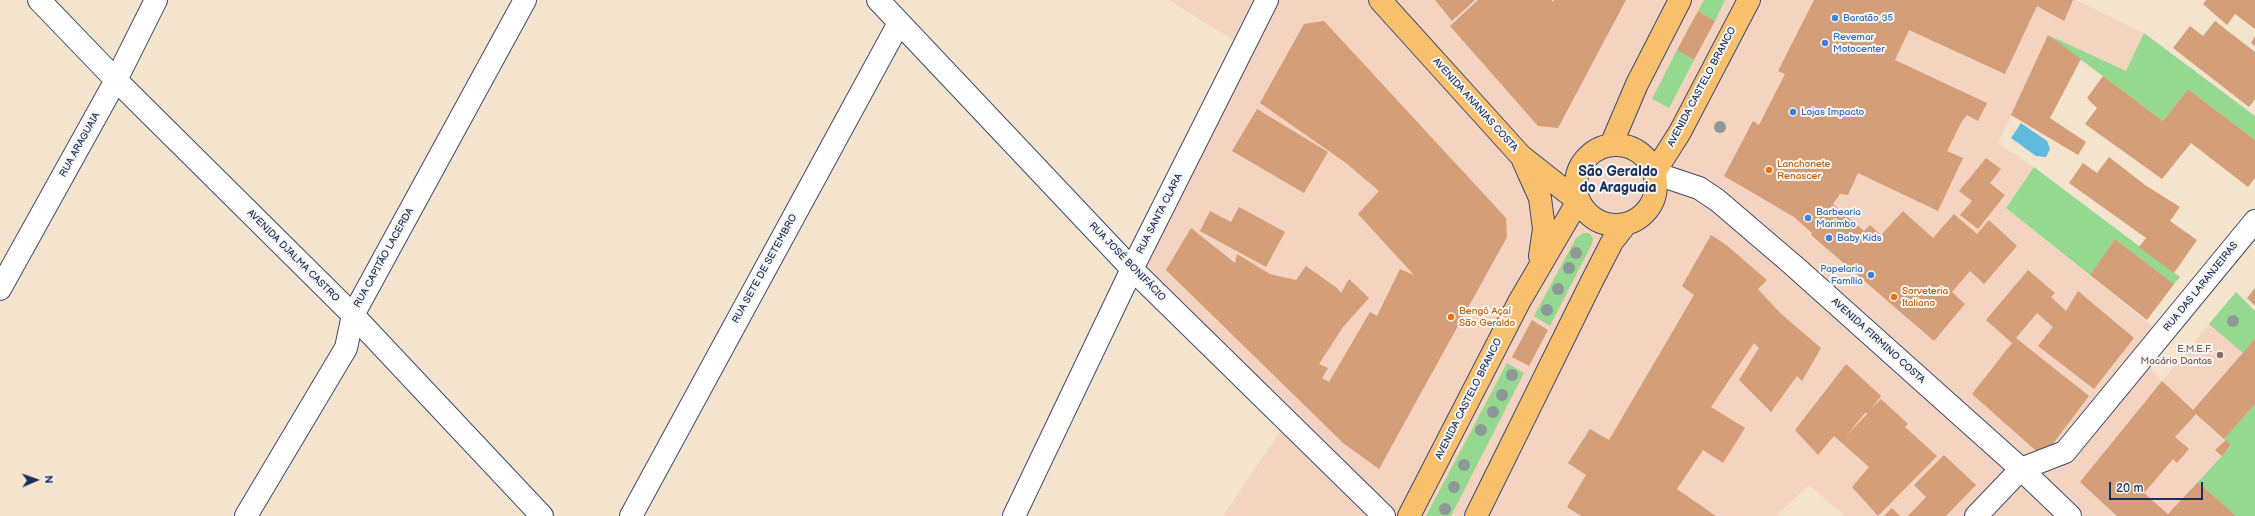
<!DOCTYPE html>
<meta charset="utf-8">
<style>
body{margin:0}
#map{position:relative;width:2255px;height:516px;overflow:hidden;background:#f4e4cd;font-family:"Balsamiq Sans",sans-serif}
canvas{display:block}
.north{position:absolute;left:16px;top:460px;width:40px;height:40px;-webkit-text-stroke:3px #f6f6f2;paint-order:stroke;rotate:88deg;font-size:11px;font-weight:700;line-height:16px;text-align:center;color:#1b2f5e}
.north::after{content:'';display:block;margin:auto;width:14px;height:18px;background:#1b2f5e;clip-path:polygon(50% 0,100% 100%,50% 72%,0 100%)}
.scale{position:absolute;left:2109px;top:482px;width:94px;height:18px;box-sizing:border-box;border:2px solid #1b2f5e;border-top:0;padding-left:5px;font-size:12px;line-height:14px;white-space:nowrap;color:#1b2f5e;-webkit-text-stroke:3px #f6f6f2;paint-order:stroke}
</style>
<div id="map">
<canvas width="2255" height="516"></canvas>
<div class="north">N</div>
<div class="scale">20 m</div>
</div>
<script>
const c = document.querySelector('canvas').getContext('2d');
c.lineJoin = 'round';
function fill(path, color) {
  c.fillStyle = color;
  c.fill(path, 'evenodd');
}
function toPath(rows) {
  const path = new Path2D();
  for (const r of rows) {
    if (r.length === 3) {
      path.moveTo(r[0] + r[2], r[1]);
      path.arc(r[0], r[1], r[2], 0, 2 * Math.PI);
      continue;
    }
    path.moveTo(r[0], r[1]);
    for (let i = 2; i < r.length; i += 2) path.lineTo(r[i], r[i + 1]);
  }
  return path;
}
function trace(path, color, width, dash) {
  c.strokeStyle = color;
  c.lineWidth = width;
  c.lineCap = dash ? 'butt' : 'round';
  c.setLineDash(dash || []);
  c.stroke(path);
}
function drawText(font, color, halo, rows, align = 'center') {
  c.font = font + ' "Balsamiq Sans",sans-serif';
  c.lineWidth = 4;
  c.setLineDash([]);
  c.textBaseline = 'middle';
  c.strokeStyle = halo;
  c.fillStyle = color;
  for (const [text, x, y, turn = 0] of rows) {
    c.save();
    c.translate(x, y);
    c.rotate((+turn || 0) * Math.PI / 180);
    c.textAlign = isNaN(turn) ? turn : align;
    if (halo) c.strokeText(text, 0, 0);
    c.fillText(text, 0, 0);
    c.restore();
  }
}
const built = toPath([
 [1169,0,2076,0,2144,33,2126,71,2084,52,2019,100,1998,143,2034,167,2006,208,2162,334,2142,359,2162,381,2236,292,2255,311,2255,516,1845,516,1809,485,1776,516,1223,516,1288,420,1138,273,1247,49]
]);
const green = toPath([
 [1704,0,1725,0,1715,21,1698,11],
 [2144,33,2255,116,2255,140,2188,89,2163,121,2048,35,2126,71],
 [1677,50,1694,60,1669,108,1652,99],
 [2034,167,2180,277,2174,284,2115,239,2090,275,2006,208],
 [1583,233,1589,233,1593,238,1592,244,1550,326,1534,316,1576,238],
 [2236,292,2255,311,2255,339,2243,353,2209,324],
 [1507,363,1524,373,1451,516,1426,516],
 [2255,404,2255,516,2236,516,2198,482,2231,446,2224,439]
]);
const water = toPath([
 [2021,123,2047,141,2050,149,2046,157,2036,156,2011,138]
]);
const building = toPath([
 [1435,0,1475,0,1452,21],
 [1478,0,1551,0,1553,2,1554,0,1626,0,1558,128,1538,126,1450,26],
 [1814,0,2073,0,2064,21,2037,6,2005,74,1909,30,1895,60,1987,103,1978,121,1967,115,1962,121,1947,151,1963,158,1938,211,1858,173,1848,195,1840,194,1833,204,1864,231,1870,225,1881,235,1903,211,1933,238,1954,214,1977,234,1989,220,2017,246,1984,284,1970,271,1952,292,1965,304,1934,341,1811,235,1812,233,1794,217,1724,176,1753,121,1759,125,1785,74,1778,71],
 [2206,0,2255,0,2255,29,2235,14,2227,25,2203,4],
 [1698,11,1715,21,1694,60,1677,50],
 [1324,21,1506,218,1507,237,1379,469,1343,443,1166,270,1191,228,1235,263,1237,254,1270,274,1296,280,1306,266,1337,288,1341,293,1349,279,1369,298,1343,327,1319,364,1328,368,1322,378,1329,382,1370,312,1377,316,1400,269,1414,275,1358,214,1379,191,1346,163,1260,103,1304,24],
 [2215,21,2255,52,2255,99,2249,107,2173,48,2190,26,2203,36],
 [2048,35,2081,59,2050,118,2086,142,2078,155,2011,115],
 [2255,36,2255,46,2251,43],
 [2103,76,2163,121,2188,89,2255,140,2255,178,2248,187,2191,143,2162,179,2085,124,2097,108,2087,98],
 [1257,109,1328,152,1304,193,1232,151],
 [2109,157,2145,185,2180,207,2170,221,2197,240,2174,273,2139,247,2146,238,2069,183,2083,163,2097,173],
 [1986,158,2001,169,1990,183,2005,195,1978,229,1960,215,1972,201,1959,191],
 [1239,207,1285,232,1266,267,1200,231,1210,211,1231,222],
 [1711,235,1725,244,1767,280,1758,289,1780,313,1821,348,1802,381,1797,376,1771,412,1739,380,1759,348,1754,343,1711,407,1745,428,1723,463,1703,450,1677,489,1716,516,1581,516,1567,507,1586,475,1568,463,1590,429,1609,440,1694,295,1682,286],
 [2115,239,2174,284,2147,320,2090,275],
 [2028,270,2055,293,2051,297,2066,311,2078,291,2134,338,2094,389,2038,346,2053,327,2037,313,2016,338,2089,396,2043,457,1972,394,2012,343,1986,320],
 [2255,288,2255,306,2247,298],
 [1532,320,1548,330,1529,366,1512,357],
 [2255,339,2255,404,2224,439,2196,414,2175,437,2189,449,2177,463,2173,459,2144,493,2168,514,2198,482,2236,516,2117,516,2080,482,2162,381,2193,410],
 [1846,364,1881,396,1871,409,1881,399,1908,424,1905,427,1937,456,1878,516,1852,487,1869,467,1834,436,1818,455,1795,430],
 [1865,413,1868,413,1846,436],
 [2226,440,2231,445,2222,456,2215,450],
 [1944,455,1976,485,1946,516,1908,516,1926,497,1914,485],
 [1892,508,1900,516,1884,516]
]);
const minor = toPath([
 [39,0,116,80,353,315,542,516],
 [878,0,1132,269,1384,516],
 [1654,173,1699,188,1717,200,1793,265,2021,469,2070,516],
 [0,289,116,80,156,0],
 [246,516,346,348,353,315,525,0],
 [631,516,899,23],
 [1014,516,1132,269,1267,0],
 [1976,516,2021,469,2065,452,2255,221]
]);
const major = toPath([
 [1380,0,1521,156,1578,201,1519,302,1409,516],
 [1616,185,40],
 [1611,145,1637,84,1680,0],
 [1523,160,1540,198,1544,229,1540,256],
 [1654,173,1680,132,1749,0],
 [1476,516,1592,281,1612,242,1626,224]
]);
const trees = [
 [1720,127],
 [1576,253],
 [1569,268],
 [1558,289],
 [1547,310],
 [2233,321],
 [1512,375],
 [1502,395],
 [1493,412],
 [1481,430],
 [1464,465],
 [1454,487],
 [1445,509]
];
const markers = [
 [1835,18,4,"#3f7fe0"],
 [1825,43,4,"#3f7fe0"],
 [1793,112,4,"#3f7fe0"],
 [1769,170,4,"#e8710a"],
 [1808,218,4,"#3f7fe0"],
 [1829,238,4,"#3f7fe0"],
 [1871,275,4,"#3f7fe0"],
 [1894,297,4,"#e8710a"],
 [1451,317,4,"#e8710a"],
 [2220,355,4,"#8d6e63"]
];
const shopNames = [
 ["Baratão 35",1843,18],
 ["Revemar",1833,37],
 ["Motocenter",1833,49],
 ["Lojas Impacto",1801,112],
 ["Barbearia",1816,212],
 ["Marimbo",1816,224],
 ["Baby Kids",1837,238],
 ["Papelaria",1863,269,"right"],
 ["Família",1863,281,"right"]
];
const streetNames = [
 ["AVENIDA CASTELO BRANCO",1702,87,-62],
 ["AVENIDA ANANIAS COSTA",1475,105,48],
 ["RUA ARAGUAIA",80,145,-61],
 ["RUA SANTA CLARA",1160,214,-63],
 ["AVENIDA DJALMA CASTRO",293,256,45],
 ["RUA CAPITÃO LACERDA",384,258,-61],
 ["RUA JOSÉ BONIFÁCIO",1127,262,46],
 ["RUA SETE DE SETEMBRO",765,269,-61],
 ["RUA DAS LARANJEIRAS",2201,287,-51],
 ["AVENIDA FIRMINO COSTA",1878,341,42],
 ["AVENIDA CASTELO BRANCO",1469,399,-63]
];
const foodNames = [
 ["Lanchonete",1777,164],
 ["Renascer",1777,176],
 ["Sorveteria",1902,291],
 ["Italiano",1902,303],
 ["Bengô Açaí",1459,311],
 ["São Geraldo",1459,323]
];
const educationNames = [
 ["E.M.E.F.",2212,349],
 ["Macário Dantas",2212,361]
];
const districtNames = [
 ["São Geraldo",1618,172],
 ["do Araguaia",1618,188]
];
fill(built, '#f5d3c1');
fill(green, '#95d890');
fill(water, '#61b9de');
fill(building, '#d49e78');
trace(minor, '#3c4a6f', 24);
trace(major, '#3c4a6f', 24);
trace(minor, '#fff', 22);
trace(major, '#f8bf6c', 22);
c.fillStyle = '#8e9897';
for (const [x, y] of trees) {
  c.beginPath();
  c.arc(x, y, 6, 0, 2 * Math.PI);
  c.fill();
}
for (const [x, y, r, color] of markers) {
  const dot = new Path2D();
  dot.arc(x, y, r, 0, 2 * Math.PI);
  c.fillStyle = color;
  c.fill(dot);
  trace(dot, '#f6f6f2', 1.5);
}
drawText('10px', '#366cbe', '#f6f6f2', shopNames, 'left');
drawText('10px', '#1b2f5e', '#f6f6f2', streetNames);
drawText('10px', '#c56008', '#f6f6f2', foodNames, 'left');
drawText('10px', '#785e54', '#f6f6f2', educationNames, 'right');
drawText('bold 14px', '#1b2f5e', '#f6f6f2', districtNames);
</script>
